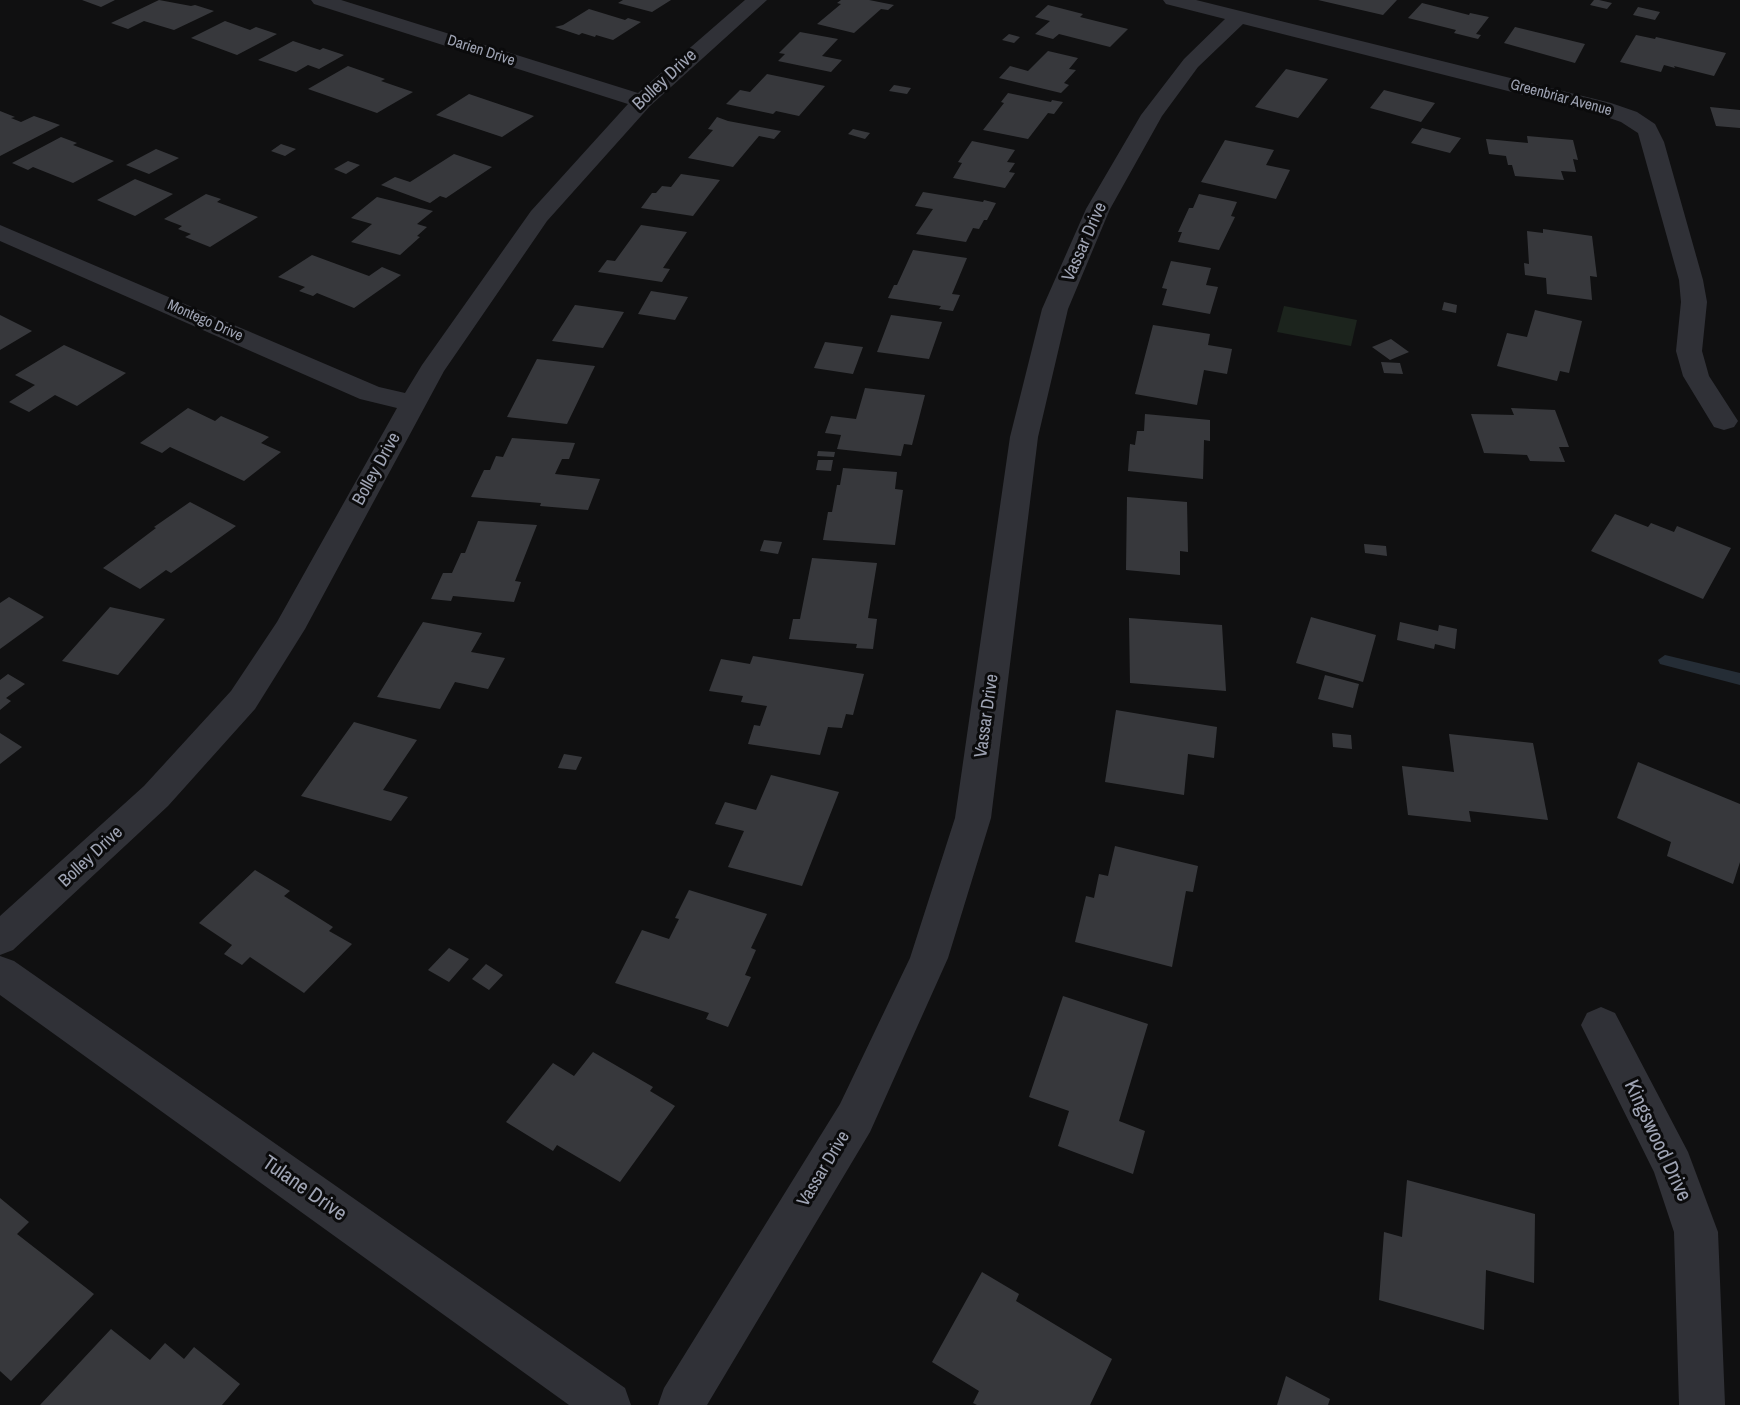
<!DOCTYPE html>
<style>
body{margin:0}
canvas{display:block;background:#101011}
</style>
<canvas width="1740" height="1405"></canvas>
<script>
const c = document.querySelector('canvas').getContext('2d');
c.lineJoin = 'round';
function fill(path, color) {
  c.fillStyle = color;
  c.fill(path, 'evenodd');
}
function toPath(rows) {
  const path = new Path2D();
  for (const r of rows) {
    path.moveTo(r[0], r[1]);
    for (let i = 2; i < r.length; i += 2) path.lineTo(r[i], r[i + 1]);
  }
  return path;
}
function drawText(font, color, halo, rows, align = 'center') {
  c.font = font + ' "Archivo Narrow",sans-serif';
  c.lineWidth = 6;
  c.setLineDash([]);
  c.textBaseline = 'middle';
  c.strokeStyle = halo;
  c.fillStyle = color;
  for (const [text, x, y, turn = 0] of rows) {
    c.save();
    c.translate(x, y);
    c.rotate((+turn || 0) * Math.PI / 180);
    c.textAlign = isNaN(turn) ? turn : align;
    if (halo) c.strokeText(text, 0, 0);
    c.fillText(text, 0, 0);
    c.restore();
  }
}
const green = toPath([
 [1284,306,1357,320,1351,346,1277,332]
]);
const stream = toPath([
 [1665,655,1740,673,1740,685,1660,664,1658,660,1665,655]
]);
const building = toPath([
 [82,0,115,0,101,7],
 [159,0,191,6,195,5,214,11,174,30,144,21,128,29,111,23],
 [623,0,671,0,652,12,618,3],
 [841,0,869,0,894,5,888,10,881,9,854,33,817,24,841,4,837,3],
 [1318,0,1397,0,1383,15],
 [1594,0,1599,0,1612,3,1607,9,1590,5],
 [1422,3,1469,15,1470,13,1489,17,1476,34,1481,35,1478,39,1454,33,1456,30,1408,18],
 [1048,5,1083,14,1080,17,1128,29,1110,47,1059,34,1053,39,1035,34,1050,21,1035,17],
 [1638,7,1660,12,1655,20,1633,15],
 [589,9,625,20,628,18,641,22,613,40,596,35,595,37,582,33,579,35,555,27,563,25],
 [225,21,250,30,256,27,277,34,237,55,191,38],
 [1515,27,1585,44,1575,63,1504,43],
 [800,32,838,39,822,56,842,60,831,72,778,61,785,54,779,53],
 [1009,34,1020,37,1014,43,1002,40],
 [1636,35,1655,39,1656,37,1726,53,1714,76,1674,66,1675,68,1664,65,1661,72,1620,62],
 [293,41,320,50,323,48,344,55,319,69,308,65,296,72,258,60],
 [1048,51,1078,58,1069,69,1076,70,1064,83,1069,85,1061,93,999,78,1010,66,1028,71],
 [348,66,385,79,381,81,413,92,377,113,308,89],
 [1286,69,1328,79,1298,118,1255,107],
 [767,74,825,86,799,116,776,111,773,114,726,104,740,90,750,92],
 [894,85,911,88,907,94,889,91],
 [1384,90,1435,103,1421,122,1370,108],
 [1008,93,1051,102,1052,100,1063,102,1054,114,1048,113,1028,139,983,130,1004,103,1001,102],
 [469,94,534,116,502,137,436,115],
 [1710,107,1740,110,1740,128,1716,126],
 [0,111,15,117,11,118,21,122,34,116,60,125,0,156],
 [717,117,728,121,781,131,774,139,759,136,733,167,688,158,713,130,708,129],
 [1422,128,1461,138,1450,153,1411,143],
 [853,129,870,133,865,139,848,134],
 [1527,136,1573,140,1578,160,1573,159,1576,172,1561,171,1564,180,1515,176,1512,165,1508,165,1506,156,1489,154,1486,139,1528,143],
 [61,137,77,143,73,145,114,161,73,183,33,167,28,170,12,163],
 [1225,140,1274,150,1266,165,1290,170,1276,199,1201,182],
 [972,141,1015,150,1007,162,1015,163,1009,172,1015,173,1005,188,953,178,962,163,958,162],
 [281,144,296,149,285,156,271,151],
 [156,149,179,158,149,174,126,165],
 [454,154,492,167,446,198,440,196,430,203,381,185,395,177,410,182],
 [348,161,360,165,346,174,334,169],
 [681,174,720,180,693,216,641,208,652,193,656,193,662,186,671,187],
 [135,179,173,194,135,216,97,200],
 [923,192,983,202,984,200,996,203,987,220,984,220,979,229,973,228,966,242,916,234,933,209,915,206],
 [206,194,221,199,217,202,258,217,210,247,185,237,191,234,178,229,182,226,164,219],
 [1199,194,1237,202,1231,216,1235,217,1219,250,1178,242,1182,232,1178,232,1189,208,1193,208],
 [377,197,433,211,417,224,427,227,417,236,420,237,400,255,351,242,372,224,351,218],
 [641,225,687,232,663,268,670,269,662,282,598,272,607,260,615,261],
 [1543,229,1592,236,1597,277,1590,276,1592,300,1547,294,1546,278,1525,275,1524,263,1529,264,1527,231,1543,233],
 [913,250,967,258,952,294,960,295,953,311,939,309,941,306,888,298,894,285,897,285],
 [312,255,369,276,382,267,401,275,354,308,317,293,313,296,299,291,305,287,278,277],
 [1171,261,1211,268,1206,285,1218,287,1210,314,1162,305,1167,289,1162,288],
 [651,291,688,297,675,320,638,314],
 [1444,302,1457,305,1456,313,1442,310],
 [575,305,624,312,603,348,552,341],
 [1535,310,1582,321,1569,373,1560,371,1557,381,1497,366,1507,333,1527,337],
 [0,315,32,331,0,350],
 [891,315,942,322,929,359,877,352],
 [1153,325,1210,334,1208,345,1232,349,1227,374,1204,370,1197,405,1135,394],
 [1391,339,1409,352,1390,360,1372,347],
 [825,342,863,347,853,374,814,368],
 [64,345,126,373,77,406,55,395,29,412,9,402,35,385,15,375],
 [537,359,595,366,567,424,507,417],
 [1381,362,1400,363,1403,374,1384,373],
 [865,388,925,395,912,445,904,444,901,456,837,449,841,435,825,433,831,416,856,419],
 [188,408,215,421,221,416,269,437,261,443,281,452,244,481,170,447,162,453,140,443],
 [1511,408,1555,410,1569,447,1559,447,1565,462,1530,461,1527,455,1484,453,1471,414,1514,415],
 [1145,414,1210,420,1210,441,1204,440,1203,479,1128,471,1130,444,1135,445,1137,431,1144,431],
 [512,438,575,443,569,459,562,459,555,474,600,479,588,510,540,506,541,503,471,497,484,470,490,470,496,456,503,457],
 [818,451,835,452,834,457,817,456],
 [818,460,833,460,831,471,816,470],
 [843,468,897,472,895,489,903,490,895,545,823,540,828,512,832,512,837,485,840,485],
 [1127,497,1187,502,1188,552,1180,551,1180,575,1126,570],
 [190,502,236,526,171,573,166,570,140,589,103,568,156,528,154,527],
 [1615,514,1648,527,1651,523,1674,532,1677,526,1731,548,1703,599,1591,551],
 [478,521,537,525,515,581,521,582,514,602,453,596,451,601,431,599,443,573,452,573,461,553,465,553],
 [764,540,782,542,778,554,760,551],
 [1364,544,1386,546,1387,556,1365,553],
 [812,558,877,563,868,618,877,619,873,649,856,648,857,644,789,639,793,619,800,619],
 [9,597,44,617,0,649,0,603],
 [110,607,165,619,118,675,62,661],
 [1311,617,1376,635,1363,682,1296,663],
 [1129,618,1222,625,1226,691,1130,683],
 [423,622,482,633,471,652,505,658,488,689,455,682,440,709,377,697],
 [1400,622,1438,631,1439,625,1457,629,1455,649,1435,644,1434,649,1397,640],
 [753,656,864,674,853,715,846,714,842,728,828,727,820,755,748,744,754,725,760,726,767,706,741,702,743,696,709,691,721,659,750,664],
 [8,674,25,684,6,698,11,701,0,710,0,680],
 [1325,675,1359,684,1353,708,1318,699],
 [1116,710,1217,727,1214,758,1188,754,1184,795,1105,782],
 [354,722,417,740,383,790,408,797,391,821,301,796],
 [0,733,22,747,0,764],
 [1332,733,1351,735,1352,749,1333,747],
 [1449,734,1533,743,1548,820,1469,811,1471,822,1408,815,1402,766,1454,772],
 [564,754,582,757,576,770,558,768],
 [1638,762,1740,804,1740,862,1733,884,1667,856,1671,842,1617,818],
 [771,775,839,792,802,886,728,867,744,831,715,824,725,802,756,810],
 [1115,846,1198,866,1193,892,1186,891,1172,967,1075,942,1086,896,1094,898,1099,874,1108,876],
 [255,870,290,891,284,896,333,927,329,931,352,944,304,993,250,957,242,965,224,954,232,945,199,923],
 [689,890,767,914,751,948,756,950,745,975,751,977,728,1027,706,1019,709,1013,615,983,642,930,669,939,679,919,675,918],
 [449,948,469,959,449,982,428,970],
 [486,964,503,975,489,990,472,979],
 [1063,996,1148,1024,1119,1121,1145,1131,1133,1174,1058,1146,1069,1111,1029,1097],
 [593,1052,653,1087,650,1091,675,1106,620,1182,557,1145,553,1151,506,1122,553,1063,574,1076],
 [1407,1180,1535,1214,1534,1283,1486,1270,1484,1330,1379,1300,1384,1232,1402,1237],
 [0,1198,29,1222,17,1234,94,1294,11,1381,0,1371],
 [982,1272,1019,1294,1016,1301,1112,1359,1090,1405,977,1405,973,1403,979,1391,932,1362],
 [111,1329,150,1360,165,1343,184,1359,194,1347,240,1384,222,1405,40,1405],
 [1286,1376,1330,1399,1328,1405,1277,1405]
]);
const street = toPath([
 [311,0,341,0,638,93,745,0,767,0,650,106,547,221,444,371,305,629,255,709,168,806,13,950,0,955,0,916,144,786,231,691,277,622,397,408,360,399,0,241,0,225,379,387,405,393,422,365,531,211,628,104,314,4,311,0],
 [1163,0,1196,0,1611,103,1637,112,1655,124,1664,142,1703,280,1707,302,1702,351,1709,376,1738,421,1734,427,1724,430,1714,427,1683,376,1676,351,1681,302,1679,280,1638,133,1621,122,1595,113,1243,24,1198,67,1162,116,1110,209,1068,309,1038,437,991,818,948,958,870,1132,707,1405,658,1405,664,1388,840,1104,910,958,955,818,1010,437,1042,309,1086,209,1141,115,1184,59,1225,19,1166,4,1163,0],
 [0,956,14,961,625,1388,631,1405,569,1405,0,995,0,956],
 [1601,1007,1615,1013,1688,1152,1718,1232,1725,1405,1679,1405,1674,1232,1654,1172,1581,1025,1587,1013,1601,1007]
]);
const farStreetnames = [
 ["Darien Drive",481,51,18],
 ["Greenbriar Avenue",1561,98,15],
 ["Montego Drive",205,321,24]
];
const streetNames = [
 ["Bolley Drive",665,80,-43],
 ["Vassar Drive",1085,242,-66],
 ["Bolley Drive",377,469,-61],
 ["Vassar Drive",987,716,-82],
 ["Bolley Drive",91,857,-43],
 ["Vassar Drive",824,1169,-59]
];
const nearStreetnames = [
 ["Kingswood Drive",1657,1141,65],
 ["Tulane Drive",304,1189,35]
];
fill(green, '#1c241d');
fill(stream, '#252d36');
fill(building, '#37383c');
fill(street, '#303137');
drawText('15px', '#9fa4b4', '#0b0b0c', farStreetnames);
drawText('18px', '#9fa4b4', '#0b0b0c', streetNames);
drawText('21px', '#9fa4b4', '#0b0b0c', nearStreetnames);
</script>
